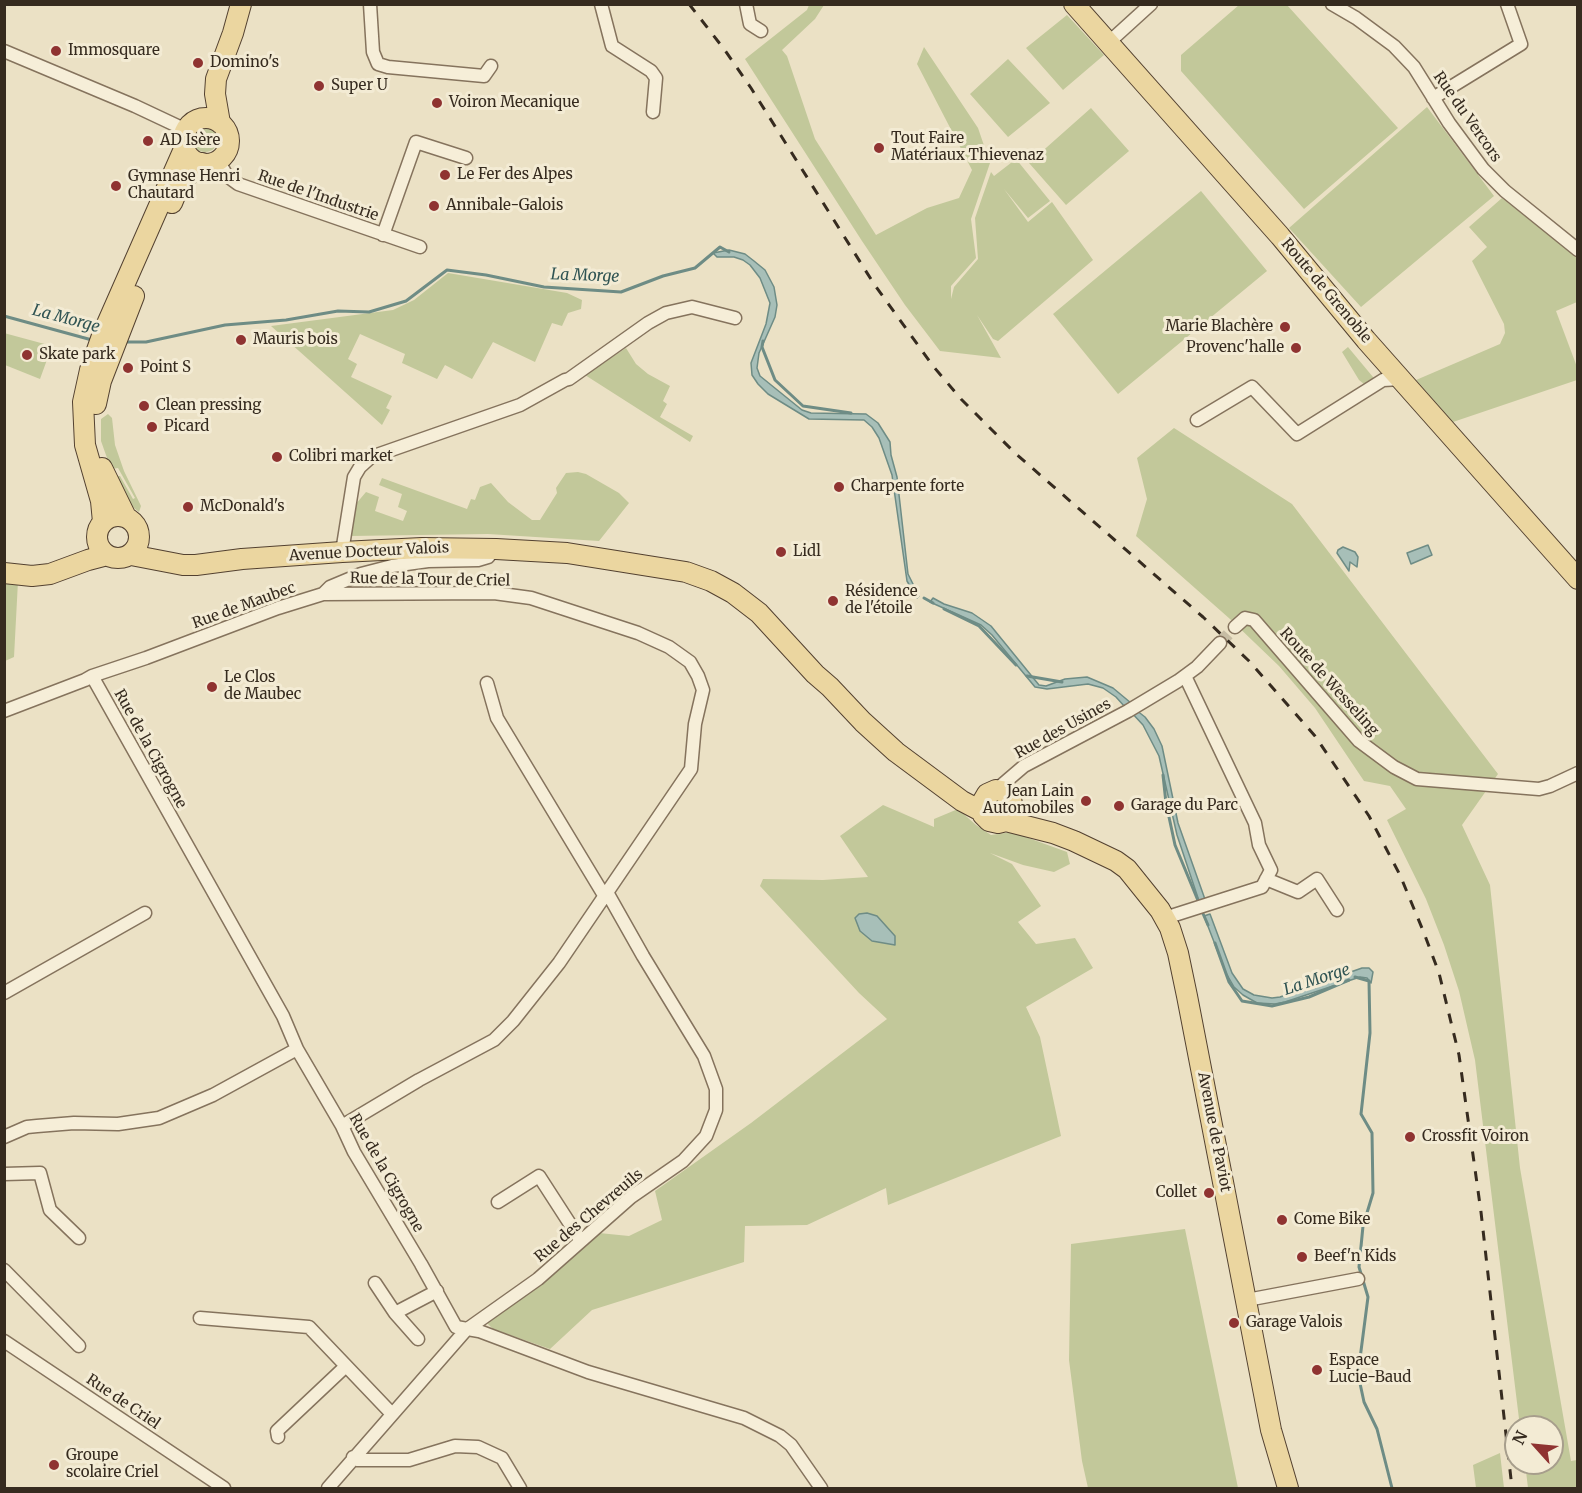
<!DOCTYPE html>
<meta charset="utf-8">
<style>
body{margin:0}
#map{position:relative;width:1582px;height:1493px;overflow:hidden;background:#ebe1c5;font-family:Merriweather,serif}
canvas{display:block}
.frame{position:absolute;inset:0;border:6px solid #362b1f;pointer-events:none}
.north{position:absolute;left:1504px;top:1415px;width:60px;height:60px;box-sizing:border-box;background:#f3ebd4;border:2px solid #a79e8c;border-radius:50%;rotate:297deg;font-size:16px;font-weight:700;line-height:24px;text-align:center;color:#362b1f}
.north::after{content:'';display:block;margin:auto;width:21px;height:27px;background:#8f3331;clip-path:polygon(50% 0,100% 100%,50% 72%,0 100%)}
</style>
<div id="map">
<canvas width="1582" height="1493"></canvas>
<div class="frame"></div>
<div class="north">N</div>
</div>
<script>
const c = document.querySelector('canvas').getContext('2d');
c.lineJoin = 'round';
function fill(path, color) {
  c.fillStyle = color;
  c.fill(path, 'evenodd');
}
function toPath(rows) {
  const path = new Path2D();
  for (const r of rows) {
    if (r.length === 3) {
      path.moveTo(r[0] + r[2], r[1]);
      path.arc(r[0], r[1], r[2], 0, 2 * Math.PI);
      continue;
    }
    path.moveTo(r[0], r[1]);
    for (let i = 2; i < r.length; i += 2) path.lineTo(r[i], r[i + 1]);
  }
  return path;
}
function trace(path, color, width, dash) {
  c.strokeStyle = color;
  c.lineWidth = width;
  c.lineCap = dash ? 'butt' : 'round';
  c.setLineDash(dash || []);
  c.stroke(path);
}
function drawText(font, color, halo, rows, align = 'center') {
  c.font = font + ' Merriweather,serif';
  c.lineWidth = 6;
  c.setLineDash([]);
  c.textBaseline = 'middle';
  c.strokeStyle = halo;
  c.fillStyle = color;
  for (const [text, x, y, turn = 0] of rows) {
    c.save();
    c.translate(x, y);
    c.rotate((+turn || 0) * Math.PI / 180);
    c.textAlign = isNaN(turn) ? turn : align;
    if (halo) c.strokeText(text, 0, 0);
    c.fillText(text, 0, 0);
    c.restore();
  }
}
const green = toPath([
 [809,5,824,5,815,19,782,50,787,56,815,139,876,235,927,208,959,198,972,170,917,64,924,47,978,128,990,163,971,219,976,258,951,286,951,299,954,287,978,259,975,218,991,172,994,176,1016,159,1050,201,1028,218,1004,189,1028,222,1052,202,1093,260,998,341,993,339,977,315,1001,358,940,351,905,305,862,241,745,59,807,10],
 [1239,5,1287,5,1398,128,1304,209,1181,71,1181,55],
 [1067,15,1104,55,1063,90,1026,48],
 [1008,59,1050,103,1008,137,970,94],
 [1427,107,1494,196,1361,307,1289,228],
 [1091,108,1129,151,1066,205,1029,163],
 [205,139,13],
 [1201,191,1267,271,1118,394,1053,314],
 [1502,198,1577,257,1577,302,1556,311,1577,367,1577,380,1453,422,1416,380,1500,344,1505,333,1504,324,1472,261,1487,247,1469,227],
 [448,273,567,293,582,300,581,309,568,313,562,326,552,323,535,362,493,342,472,379,445,365,437,379,402,363,405,354,360,334,348,359,357,364,351,377,392,396,386,408,390,410,382,425,271,326,393,310,414,300],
 [4,333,52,346,40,379,5,365],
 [1348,347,1378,383,1369,388,1359,380,1342,352],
 [626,348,636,364,648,374,670,386,663,401,667,404,660,417,693,436,690,442,585,375],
 [108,414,112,418,115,445,124,471,141,506,139,512,130,505,113,476,120,476,133,499,135,498,118,468,111,469,101,441,101,419],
 [1174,428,1292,504,1498,774,1462,825,1490,885,1520,1168,1571,1461,1577,1460,1577,1488,1528,1488,1525,1463,1552,1463,1552,1427,1520,1427,1475,1060,1459,991,1444,945,1426,899,1387,820,1406,809,1390,786,1364,781,1315,708,1279,666,1230,619,1136,536,1147,499,1137,458],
 [578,472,586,474,619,493,629,503,599,541,488,534,350,536,355,505,366,492,379,497,375,511,403,521,407,511,398,507,402,494,379,485,382,478,467,509,471,499,475,500,480,487,491,483,508,502,532,520,540,520,557,493,556,488,566,473],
 [5,578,18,581,14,657,5,661],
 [883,805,934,827,934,819,958,809,976,825,991,835,1012,832,1067,852,1070,864,1054,872,1023,865,990,853,1012,864,1041,906,1018,922,1036,944,1075,938,1093,968,1026,1007,1040,1037,1061,1136,888,1205,886,1188,807,1225,745,1226,744,1262,592,1310,550,1349,493,1329,487,1323,599,1233,629,1236,662,1220,655,1191,751,1123,887,1019,859,993,760,886,763,879,823,880,868,877,840,836],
 [1185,1229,1238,1488,1088,1488,1082,1461,1069,1360,1071,1244],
 [1500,1453,1504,1488,1476,1488,1473,1465]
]);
const water = toPath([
 [729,250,745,254,754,261,765,270,774,287,777,305,775,317,759,353,757,368,760,376,802,410,811,413,866,414,878,423,890,442,891,455,897,477,908,574,919,596,917,598,907,581,892,475,879,438,872,427,864,420,809,419,768,394,758,384,752,375,751,363,766,324,770,303,760,278,750,265,743,260,734,257,717,257,713,253,729,250],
 [1428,545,1432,555,1411,564,1407,553,1428,545],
 [1343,547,1355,552,1358,557,1357,567,1350,562,1349,571,1337,553,1338,550,1343,547],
 [933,598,944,604,972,613,991,626,1039,685,1046,686,1065,679,1087,677,1113,688,1131,703,1125,707,1116,697,1103,688,1088,684,1047,689,1035,687,992,635,981,625,930,602,933,598],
 [1136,710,1145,717,1154,729,1162,746,1178,823,1207,905,1201,907,1177,835,1159,756,1143,725,1131,712,1136,710],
 [867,913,877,916,895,936,895,945,872,941,860,931,855,918,859,914,867,913],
 [1210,914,1232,973,1243,989,1254,995,1272,998,1280,997,1362,968,1369,968,1373,972,1371,983,1367,978,1360,977,1285,1002,1275,1004,1257,1003,1243,995,1234,987,1226,973,1204,916,1210,914]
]);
const stream = toPath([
 [4,316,92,340],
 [763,341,762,347,775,380,803,406,851,413],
 [123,342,146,342,225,325,286,320,338,311,369,312,406,301,447,270,486,275,544,287,621,292,663,276,695,268,720,247,729,252],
 [924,598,933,603],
 [944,609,979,626,1016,665],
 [1027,676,1062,682],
 [1163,775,1166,803,1175,845,1199,903],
 [1201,909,1208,925],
 [1215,943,1229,982,1242,1001,1272,1006,1309,997,1349,980],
 [1355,977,1369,981,1370,1033,1361,1114,1372,1133,1373,1193,1363,1226,1359,1267,1368,1297,1358,1374,1364,1402,1377,1429,1392,1488]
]);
const streetTunnel = toPath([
 [1220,643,1235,627]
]);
const street = toPath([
 [370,4,373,52,378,64,388,67,484,76,491,66],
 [601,4,612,46,651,71,656,78,653,112],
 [746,4,750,24,761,31],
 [1332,4,1356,18,1394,46,1414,67,1449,123,1483,169,1505,191,1578,250],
 [1107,44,1151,4],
 [4,51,135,106,186,130],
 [1433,98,1521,44,1507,4],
 [218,160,227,176,238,184,420,247],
 [383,235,416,142,466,158],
 [1197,420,1252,387,1297,434,1383,380,1401,379],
 [342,552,354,477,360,467,371,457,520,405,565,380,569,379,648,323,666,313,692,307,735,318],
 [323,594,494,593,531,598,638,633,669,647,690,662,698,676,703,690,695,724,691,769,559,963,513,1021,494,1040,419,1080,342,1126],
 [1235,627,1245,618,1254,620,1359,741,1394,767,1417,779,1539,789,1550,786,1578,773],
 [92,676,283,1016,297,1049,342,1126,354,1152,421,1264,456,1327,479,1331,588,1372,744,1418,780,1436,791,1445,821,1488],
 [487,683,497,718,605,897],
 [4,711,85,680,92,676,146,658,278,608,323,594,330,587,361,574,392,566,428,561,478,560,488,557,494,550],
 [996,790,1024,766,1128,711,1178,681,1197,667,1220,643],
 [1266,879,1298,892,1317,879,1337,910],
 [1165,918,1262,887,1271,870,1259,845,1255,823,1185,676],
 [4,993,145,913],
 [4,1137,27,1127,37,1126,74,1123,118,1124,159,1118,213,1095,297,1049],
 [4,1174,40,1173,50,1210,79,1238],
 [498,1202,539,1176,581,1241],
 [4,1270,79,1346],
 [375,1283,395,1313,418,1339],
 [1247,1300,1358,1279],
 [395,1313,437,1291],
 [200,1318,309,1327,392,1414],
 [4,1341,224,1488],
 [278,1437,277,1431,346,1366],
 [353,1457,358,1460,409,1460,455,1446,478,1447,502,1458,520,1488],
 [328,1488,466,1330,538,1279,631,1197,683,1161,706,1136,716,1110,716,1089,704,1056,643,956,608,894]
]);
const primary = toPath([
 [1074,4,1280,236,1366,340,1578,579],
 [206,141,23],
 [220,123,215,94,216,79,233,33,241,4],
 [172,203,177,191,187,176,202,163],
 [96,404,101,381,134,296],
 [102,468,126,517],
 [118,537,21],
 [103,522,101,501,85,445,83,402,90,370,103,333,184,149],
 [131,555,183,565,196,565,242,559,342,552,422,548,496,549,567,553,686,572,711,581,733,593,759,613,815,674,830,687,863,722,896,752,962,801,981,811],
 [4,573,32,576,50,574,88,560,107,555],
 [1006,821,1013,811,1011,798,1002,791,996,790,987,794,980,806,983,815,989,821,998,823,1006,821,1053,833,1074,841,1116,861,1127,869,1160,910,1170,928,1178,953,1187,996,1271,1430,1288,1488]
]);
const rail = toPath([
 [689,4,724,49,751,88,874,284,933,366,961,399,1015,453,1203,617,1249,661,1315,736,1369,816,1400,875,1424,933,1439,973,1459,1055,1481,1212,1512,1488]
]);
const markers = [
 [56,51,6,"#8f3331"],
 [198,63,6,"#8f3331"],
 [319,86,6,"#8f3331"],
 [437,103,6,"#8f3331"],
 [148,141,6,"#8f3331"],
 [879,148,6,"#8f3331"],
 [445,175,6,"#8f3331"],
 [116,186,6,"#8f3331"],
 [434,206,6,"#8f3331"],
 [1285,327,6,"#8f3331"],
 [241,340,6,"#8f3331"],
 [1296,348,6,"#8f3331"],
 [27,355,6,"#8f3331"],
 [128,368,6,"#8f3331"],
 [144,406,6,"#8f3331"],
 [152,427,6,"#8f3331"],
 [277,457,6,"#8f3331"],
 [839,487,6,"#8f3331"],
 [188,507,6,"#8f3331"],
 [781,552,6,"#8f3331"],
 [833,601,6,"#8f3331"],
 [212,687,6,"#8f3331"],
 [1086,801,6,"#8f3331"],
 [1119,806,6,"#8f3331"],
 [1410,1137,6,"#8f3331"],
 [1209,1193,6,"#8f3331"],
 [1282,1220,6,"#8f3331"],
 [1302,1257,6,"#8f3331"],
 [1234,1323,6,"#8f3331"],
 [1317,1370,6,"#8f3331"],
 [54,1465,6,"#8f3331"]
];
const poiNames = [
 ["Immosquare",68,51],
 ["Domino's",210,63],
 ["Super U",331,86],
 ["Voiron Mecanique",449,103],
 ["Tout Faire",891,139],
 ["Matériaux Thievenaz",891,156],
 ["AD Isère",160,141],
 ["Le Fer des Alpes",457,175],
 ["Gymnase Henri",128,177],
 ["Chautard",128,194],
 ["Annibale-Galois",446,206],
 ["Marie Blachère",1273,327,"right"],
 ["Mauris bois",253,340],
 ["Provenc'halle",1284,348,"right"],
 ["Skate park",39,355],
 ["Point S",140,368],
 ["Clean pressing",156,406],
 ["Picard",164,427],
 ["Colibri market",289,457],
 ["Charpente forte",851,487],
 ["McDonald's",200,507],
 ["Lidl",793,552],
 ["Résidence",845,592],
 ["de l'étoile",845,609],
 ["Le Clos",224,678],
 ["de Maubec",224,695],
 ["Jean Lain",1074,792,"right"],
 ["Automobiles",1074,809,"right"],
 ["Garage du Parc",1131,806],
 ["Crossfit Voiron",1422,1137],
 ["Collet",1197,1193,"right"],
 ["Come Bike",1294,1220],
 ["Beef'n Kids",1314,1257],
 ["Garage Valois",1246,1323],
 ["Espace",1329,1361],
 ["Lucie-Baud",1329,1378],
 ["Groupe",66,1456],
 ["scolaire Criel",66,1473]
];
const streetNames = [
 ["Rue du Vercors",1467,117,55],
 ["Rue de l'Industrie",318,196,19],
 ["Route de Grenoble",1326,291,50],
 ["Avenue Docteur Valois",369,552,-3],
 ["Rue de la Tour de Criel",430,580,1],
 ["Rue de Maubec",244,606,-20],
 ["Route de Wesseling",1329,682,48],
 ["Rue des Usines",1063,729,-29],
 ["Rue de la Cigrogne",150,749,61],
 ["Avenue de Paviot",1214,1132,79],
 ["Rue de la Cigrogne",386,1173,60],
 ["Rue des Chevreuils",589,1216,-40],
 ["Rue de Criel",123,1402,34]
];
const waterNames = [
 ["La Morge",585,276,2],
 ["La Morge",66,319,15],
 ["La Morge",1317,980,-18]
];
fill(green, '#c2c89a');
fill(water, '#a7bfb8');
trace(water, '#6e8c85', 1.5);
trace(stream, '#6e8c85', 3);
trace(streetTunnel, '#c7bda4', 12, [12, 6]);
trace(street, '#85735d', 15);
trace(primary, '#534130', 22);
trace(street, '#f6eed8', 12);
trace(primary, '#ebd6a0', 20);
trace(rail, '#362b1f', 3, [10, 10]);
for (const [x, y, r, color] of markers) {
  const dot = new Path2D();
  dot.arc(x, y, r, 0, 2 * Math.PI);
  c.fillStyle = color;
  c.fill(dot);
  trace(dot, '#f3ebd4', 2);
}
drawText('15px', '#362b1f', '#f3ebd4', poiNames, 'left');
drawText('15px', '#362b1f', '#f3ebd4', streetNames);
drawText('italic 16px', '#305453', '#f3ebd4', waterNames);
</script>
